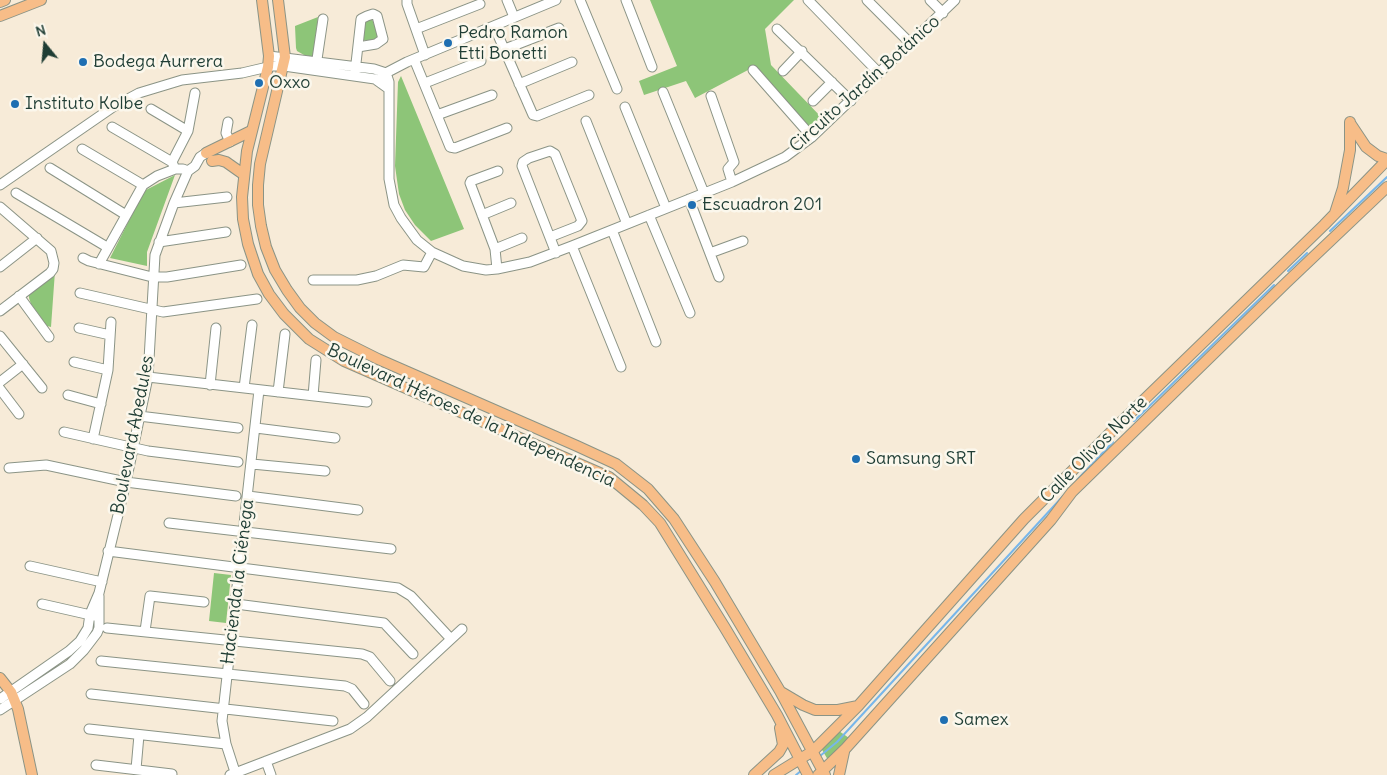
<!DOCTYPE html>
<meta charset="utf-8">
<style>
body{margin:0}
#map{position:relative;width:1387px;height:775px;overflow:hidden;background:#f7ebd8;font-family:Delius,sans-serif}
canvas{display:block}
.north{position:absolute;left:20px;top:20px;width:50px;height:50px;-webkit-text-stroke:4px #fbf7ec;paint-order:stroke;rotate:343deg;font-size:14px;font-weight:700;line-height:20px;text-align:center;color:#1f3d34}
.north::after{content:'';display:block;margin:auto;width:18px;height:22px;background:#1f3d34;clip-path:polygon(50% 0,100% 100%,50% 72%,0 100%)}
</style>
<div id="map">
<canvas width="1387" height="775"></canvas>
<div class="north">N</div>
</div>
<script>
const c = document.querySelector('canvas').getContext('2d');
c.lineJoin = 'round';
function fill(path, color) {
  c.fillStyle = color;
  c.fill(path, 'evenodd');
}
function toPath(rows) {
  const path = new Path2D();
  for (const r of rows) {
    path.moveTo(r[0], r[1]);
    for (let i = 2; i < r.length; i += 2) path.lineTo(r[i], r[i + 1]);
  }
  return path;
}
function trace(path, color, width, dash) {
  c.strokeStyle = color;
  c.lineWidth = width;
  c.lineCap = dash ? 'butt' : 'round';
  c.setLineDash(dash || []);
  c.stroke(path);
}
function drawText(font, color, halo, rows, align = 'center') {
  c.font = font + ' Delius,sans-serif';
  c.lineWidth = 5;
  c.setLineDash([]);
  c.textBaseline = 'middle';
  c.strokeStyle = halo;
  c.fillStyle = color;
  for (const [text, x, y, turn = 0] of rows) {
    c.save();
    c.translate(x, y);
    c.rotate((+turn || 0) * Math.PI / 180);
    c.textAlign = isNaN(turn) ? turn : align;
    if (halo) c.strokeText(text, 0, 0);
    c.fillText(text, 0, 0);
    c.restore();
  }
}
const green = toPath([
 [650,0,794,0,765,29,771,65,823,119,809,131,748,70,695,98,686,81,644,95,639,81,677,66],
 [318,17,313,57,304,55,297,51,296,48,295,26],
 [372,19,380,39,372,41,362,40,365,22],
 [401,76,464,229,431,241,415,225,405,210,399,194,395,166,398,82],
 [175,175,147,252,147,266,110,258,144,191],
 [55,271,51,327,47,326,31,304,29,298,29,293],
 [214,573,231,575,226,623,209,621],
 [839,731,849,738,828,760,821,748]
]);
const stream = toPath([
 [1330,231,1387,177],
 [1288,271,1307,253],
 [1134,421,1274,285],
 [1077,480,1113,442],
 [820,756,837,742,1064,495],
 [796,775,802,770]
]);
const minor = toPath([
 [407,0,407,4,425,55],
 [507,0,514,17],
 [580,0,617,89],
 [626,0,652,67],
 [808,0,879,73],
 [867,0,910,43],
 [930,0,943,13],
 [494,26,533,115,537,116,589,95],
 [416,29,480,4],
 [777,29,851,101],
 [505,49,559,28],
 [269,56,374,69,386,73,389,82,389,179,394,205,401,218,417,240,432,252,463,266,486,270,497,269,530,262,572,246,732,182,785,157,812,137,955,0],
 [414,59,450,147,455,148,507,128],
 [316,66,323,19],
 [753,70,812,137],
 [783,71,802,51],
 [355,72,361,19,367,16,373,14,377,16,383,39,376,44,358,47],
 [382,75,407,62,556,0],
 [425,83,481,61],
 [519,84,572,62],
 [663,92,704,193],
 [711,96,734,162,728,169,732,182],
 [813,101,832,82],
 [625,107,666,208],
 [151,109,188,131],
 [437,115,492,95],
 [586,121,627,224],
 [228,122,226,133,230,142],
 [112,127,172,162,175,169],
 [82,149,143,185],
 [172,162,188,131,195,93],
 [50,168,126,215],
 [0,185,113,107,139,93,182,80,242,73,272,66,284,66,375,79,389,89],
 [16,193,107,247],
 [689,199,719,277],
 [174,203,227,197],
 [0,207,51,251,54,263,53,269,50,273,0,311],
 [482,215,511,203],
 [649,215,690,313],
 [612,230,656,342],
 [550,237,578,226,582,221,555,154,550,151,529,158,523,162,522,166,556,253],
 [159,242,226,232],
 [572,246,621,367],
 [495,249,522,238],
 [710,253,743,241],
 [83,258,89,261,152,277,167,277,241,265],
 [99,264,143,185,157,176,175,169,183,169,188,171],
 [0,267,37,238],
 [497,269,495,249,470,183,471,181,498,171],
 [313,280,357,280,376,276,403,265,424,267,432,252],
 [80,293,163,312,257,299],
 [19,296,49,337],
 [79,328,110,335],
 [0,336,42,388],
 [74,362,108,370],
 [148,377,367,402],
 [0,382,23,364],
 [210,385,216,328],
 [244,388,252,325],
 [0,389,19,414],
 [278,392,285,334],
 [68,395,101,404],
 [313,396,316,360],
 [139,416,238,428],
 [256,428,335,438],
 [64,432,148,451,238,462],
 [93,439,108,370,111,322],
 [252,464,325,471],
 [9,468,46,465,126,482,236,496],
 [248,496,358,510],
 [169,523,391,549],
 [108,551,398,588,411,596,451,639],
 [30,566,102,582],
 [42,604,95,616],
 [236,604,384,623,413,654],
 [107,628,362,654,370,657,390,681],
 [145,631,150,596,204,602],
 [101,661,345,686,352,689,364,704],
 [91,694,333,721],
 [0,699,69,651,80,641,88,628,90,614,99,593,126,482,148,377,155,255,174,203,188,171,195,166,200,157,206,153],
 [0,710,70,664,84,650,97,633,99,628,99,596],
 [89,729,226,744],
 [266,761,271,775],
 [96,765,172,774],
 [136,769,139,735],
 [230,775,350,729,367,717,462,629],
 [236,775,226,744,222,721,259,390]
]);
const major = toPath([
 [262,0,269,56,268,67,247,151,242,197,243,219,248,244,258,274,269,294,284,314,309,339,344,361,609,477,643,505,660,523,725,628,777,715,808,775],
 [278,0,285,57,260,164,258,185,258,205,261,226,266,247,275,270,287,290,300,308,315,323,334,337,378,359,577,446,616,464,648,489,674,519,715,582,780,691,825,775],
 [0,2,5,0],
 [0,16,41,0],
 [1350,123,1366,147,1378,156,1387,159],
 [206,153,251,131],
 [212,161,219,160,226,162,243,174],
 [1335,213,1343,188,1350,150,1350,122],
 [0,678,11,692,18,709,32,775],
 [781,692,803,705,815,710,838,710,858,706],
 [754,775,779,752,783,745,780,728],
 [774,775,813,751,858,706,1024,519,1118,425,1324,225,1387,160],
 [818,775,846,748,1051,520,1072,492,1287,282,1387,187],
 [839,775,844,752]
]);
const markers = [
 [448,43,5,"#1f6fb2"],
 [83,62,5,"#1f6fb2"],
 [259,83,5,"#1f6fb2"],
 [15,104,5,"#1f6fb2"],
 [692,205,5,"#1f6fb2"],
 [856,459,5,"#1f6fb2"],
 [944,720,5,"#1f6fb2"]
];
const poiNames = [
 ["Pedro Ramon",458,33],
 ["Etti Bonetti",458,54],
 ["Bodega Aurrera",93,62],
 ["Oxxo",269,83],
 ["Instituto Kolbe",25,104],
 ["Escuadron 201",702,205],
 ["Samsung SRT",866,459],
 ["Samex",954,720]
];
const streetNames = [
 ["Circuito Jardín Botánico",865,84,-42],
 ["Boulevard Héroes de la Independencia",471,416,25],
 ["Boulevard Abedules",133,435,-79],
 ["Calle Olivos Norte",1094,450,-45],
 ["Hacienda la Ciénega",238,582,-83]
];
fill(green, '#8dc578');
trace(stream, '#77b6ea', 2);
trace(minor, '#8b9486', 11);
trace(major, '#8b9486', 12);
trace(minor, '#fff', 9);
trace(major, '#f7bd88', 10);
for (const [x, y, r, color] of markers) {
  const dot = new Path2D();
  dot.arc(x, y, r, 0, 2 * Math.PI);
  c.fillStyle = color;
  c.fill(dot);
  trace(dot, '#fbf7ec', 2);
}
drawText('18px', '#1f3d34', '#fbf7ec', poiNames, 'left');
drawText('18px', '#1f3d34', '#fbf7ec', streetNames);
</script>
